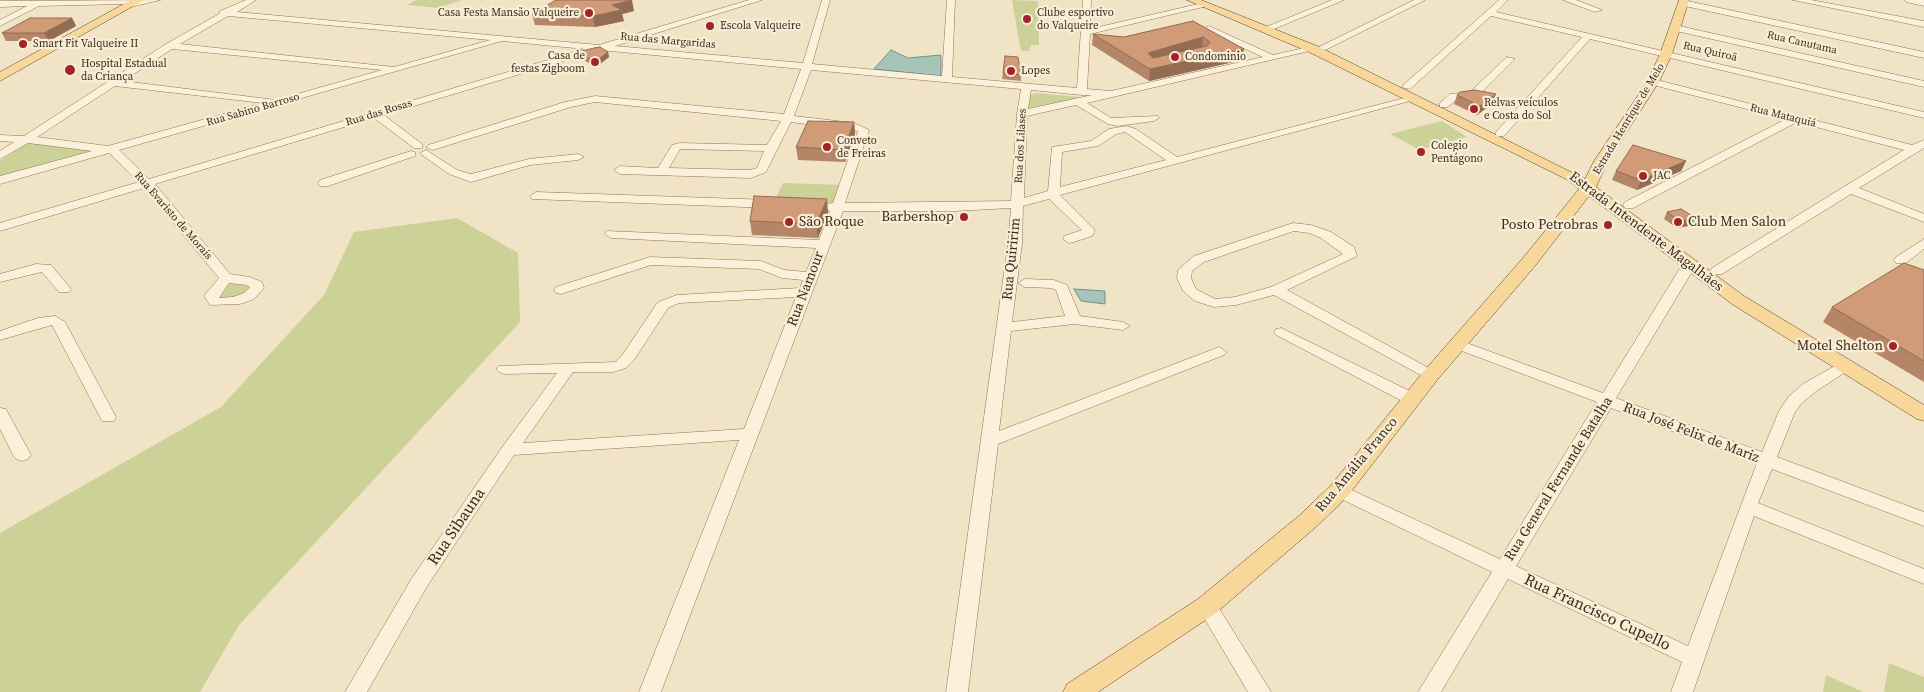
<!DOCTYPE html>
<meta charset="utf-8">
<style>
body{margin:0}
canvas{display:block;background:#f1e3c5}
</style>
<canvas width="1924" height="692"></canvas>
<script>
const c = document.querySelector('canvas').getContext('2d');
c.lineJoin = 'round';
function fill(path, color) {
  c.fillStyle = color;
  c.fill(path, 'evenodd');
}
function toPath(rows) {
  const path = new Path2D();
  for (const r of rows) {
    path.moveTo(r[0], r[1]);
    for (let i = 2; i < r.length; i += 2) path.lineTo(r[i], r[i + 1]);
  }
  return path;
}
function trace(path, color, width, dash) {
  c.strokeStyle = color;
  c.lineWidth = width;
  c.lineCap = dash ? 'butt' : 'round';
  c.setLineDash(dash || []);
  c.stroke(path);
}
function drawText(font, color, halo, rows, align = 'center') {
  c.font = font + ' "Source Serif 4",serif';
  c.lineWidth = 4.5;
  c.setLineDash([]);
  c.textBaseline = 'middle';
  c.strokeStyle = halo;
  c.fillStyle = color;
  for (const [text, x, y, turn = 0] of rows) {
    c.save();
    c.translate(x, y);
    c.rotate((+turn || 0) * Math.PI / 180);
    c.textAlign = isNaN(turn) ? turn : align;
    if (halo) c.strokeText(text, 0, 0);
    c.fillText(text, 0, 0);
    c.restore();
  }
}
const green = toPath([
 [416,0,462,0,438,8,407,5],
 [1012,0,1038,1,1039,45,1031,45,1029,51,1021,51],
 [1036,93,1079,97,1081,98,1027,108,1028,96],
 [1442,121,1467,137,1420,150,1390,134],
 [30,141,103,151,0,179,0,161],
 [783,183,844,185,835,205,773,203],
 [457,218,518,253,520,322,239,625,200,692,0,692,0,533,221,407,324,295,354,232],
 [232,283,251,283,251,292,231,300,216,298,222,287],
 [1889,663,1924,677,1924,692,1884,692],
 [1826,675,1863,692,1823,692]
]);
const water = toPath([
 [891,50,908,58,941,55,941,76,874,69,891,50],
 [1074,289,1105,291,1105,304,1081,301,1074,289]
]);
const minor = toPath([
 [160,0,131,7,127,4,39,6,0,26,0,20,27,6,0,7,0,1,160,0],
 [246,0,256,0,237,12,599,45,749,0,762,0,615,46,803,63,822,0,830,0,812,64,942,76,947,0,955,0,952,77,1077,88,1083,0,1091,0,1090,29,1207,2,1207,6,1090,34,1087,89,1111,91,1263,57,1206,31,1206,27,1209,26,1273,55,1313,46,1318,49,1087,103,1111,118,1158,116,1159,118,1154,121,1118,126,1108,124,1076,105,1027,116,1024,198,1048,191,1052,147,1091,141,1109,129,1126,126,1136,129,1177,157,1416,95,1421,98,1060,195,1095,230,1092,236,1074,242,1069,243,1063,239,1064,236,1082,230,1049,199,1023,206,1022,244,1012,322,1065,316,1056,290,1051,288,1025,287,1018,283,1025,279,1054,280,1067,285,1080,316,1123,322,1130,326,1123,330,1074,324,1011,331,999,431,1214,349,1219,347,1227,352,1224,355,998,444,968,692,946,692,1008,244,1011,208,954,211,843,211,661,692,639,692,739,440,514,455,426,588,367,692,345,692,412,578,503,446,557,373,504,374,499,372,496,369,499,366,616,362,623,354,658,302,677,295,800,288,803,280,782,278,759,269,651,265,561,294,556,293,554,290,556,287,650,257,761,261,784,270,806,272,816,248,611,238,605,234,606,231,819,240,830,211,823,207,825,204,833,203,858,131,791,122,766,172,751,178,620,174,614,170,620,166,658,168,672,145,680,143,767,145,781,121,595,102,571,107,436,149,432,150,426,147,428,145,565,102,595,96,784,114,801,69,600,50,384,115,422,144,422,148,414,148,374,118,155,184,230,274,250,277,262,282,264,288,254,299,240,304,210,305,204,296,219,278,144,188,0,231,0,223,139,182,109,153,0,184,0,176,92,151,28,143,0,159,0,151,14,142,0,141,0,135,24,136,166,44,219,14,220,11,246,0],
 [228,16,490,40,394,67,180,44,228,16],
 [502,41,585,49,149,179,119,150,502,41],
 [172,49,382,70,276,100,123,81,172,49],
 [811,70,1021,89,1017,114,1011,201,845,203,869,130,854,123,794,116,811,70],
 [115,86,263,103,108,146,37,137,115,86],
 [1031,90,1082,95,1092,95,1028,109,1031,90],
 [1125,132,1166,160,1060,187,1062,152,1098,146,1116,134,1125,132],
 [680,149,764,151,757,168,750,170,669,168,680,149],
 [229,283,246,285,250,287,244,293,233,297,219,298,229,283],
 [796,297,744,429,523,443,573,372,613,372,626,368,634,360,668,308,679,303,796,297],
 [1332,0,1344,0,1274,29,1266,27,1332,0],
 [1414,0,1425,0,1325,50,1317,48,1414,0],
 [1499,0,1508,0,1496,12,1924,112,1924,118,1590,39,1504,136,1496,136,1496,132,1582,37,1491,16,1410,89,1401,87,1499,0],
 [1563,0,1576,0,1602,10,1595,12,1563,0],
 [1683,0,1924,52,1924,58,1680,5,1679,3,1683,0],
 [1793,0,1811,0,1924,21,1924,27,1793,0],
 [1905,0,1924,0,1924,6,1906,2,1905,0],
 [1675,25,1924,81,1924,87,1672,30,1672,26,1675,25],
 [1507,57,1515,59,1477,97,1457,99,1448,107,1440,107,1440,103,1450,94,1470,92,1507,57],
 [1653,79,1912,145,1924,140,1924,148,1859,188,1924,214,1924,222,1851,194,1722,274,1712,274,1710,271,1712,268,1904,150,1797,122,1633,208,1625,208,1623,205,1625,202,1786,119,1649,84,1648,82,1653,79],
 [426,150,457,170,471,174,529,159,578,154,584,157,578,160,530,165,471,182,449,174,422,155,420,153,426,150],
 [411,151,415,152,415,156,328,186,320,186,318,183,320,180,411,151],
 [536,192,771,200,777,204,771,208,532,199,530,196,536,192],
 [1293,223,1311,225,1331,232,1354,247,1357,256,1287,290,1436,372,1439,375,1436,378,1426,378,1274,295,1236,305,1214,307,1195,301,1183,291,1177,278,1178,270,1194,256,1293,223],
 [1294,231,1309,233,1321,238,1343,254,1271,287,1235,297,1215,299,1196,289,1191,278,1192,271,1204,262,1294,231],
 [1924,239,1924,249,1906,263,1896,263,1894,260,1896,257,1924,239],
 [1689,261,1696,265,1616,398,1762,452,1779,411,1789,396,1803,384,1840,363,1850,363,1853,366,1850,369,1815,392,1801,404,1795,412,1777,457,1924,512,1924,526,1772,469,1758,503,1924,569,1924,584,1754,516,1693,692,1671,692,1682,662,1508,579,1441,692,1418,692,1492,572,1333,495,1330,491,1333,487,1339,485,1345,487,1500,559,1597,402,1454,348,1452,345,1454,342,1464,342,1603,393,1682,265,1689,261],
 [1611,408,1757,463,1688,646,1516,566,1611,408],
 [36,264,51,265,71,289,69,292,59,292,42,272,0,282,0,274,36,264],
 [55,316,65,322,116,417,114,421,102,421,52,325,0,340,0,331,38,318,55,316],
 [1281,328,1418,395,1420,399,1418,403,1406,403,1276,335,1274,332,1276,329,1281,328],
 [0,408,6,409,8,413,31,455,28,459,22,461,16,459,13,455,0,429,0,408],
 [1207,598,1214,600,1271,692,1248,692,1197,606,1200,600,1207,598]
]);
const major = toPath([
 [131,0,144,0,0,81,0,72,131,0],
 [1187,0,1201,0,1317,46,1585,179,1594,161,1647,82,1660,54,1679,0,1689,0,1672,54,1659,82,1608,161,1596,187,1744,296,1924,405,1924,421,1917,419,1732,304,1589,196,1535,266,1438,379,1347,497,1317,526,1216,613,1098,692,1063,692,1067,684,1198,599,1301,514,1331,485,1424,371,1523,258,1579,189,1568,180,1309,52,1187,0]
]);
const wall = toPath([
 [634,11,622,14,624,21,595,27,535,25,532,14],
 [72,18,76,26,49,41,6,41,2,33],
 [1193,21,1242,60,1149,81,1092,45,1093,34,1124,37],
 [578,52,608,52,609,57,596,67,580,58],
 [1003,73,1021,75,1021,81,1002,79],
 [1496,94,1493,103,1477,115,1454,104,1457,95],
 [854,122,855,134,845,162,798,160,796,147],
 [1686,161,1681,171,1637,190,1612,180,1616,171],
 [828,212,818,238,752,235,750,221],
 [1667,212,1696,218,1693,225,1677,228,1664,219],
 [1924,270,1924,382,1823,322,1832,307]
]);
const shadedWall = toPath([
 [632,0,634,11,622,14,624,21,595,27,593,16,612,5],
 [72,18,76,26,49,41,44,33],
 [1203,37,1202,48,1146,64,1148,53],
 [1244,49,1242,60,1149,81,1150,69],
 [608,52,609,57,596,67,595,62],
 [1496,94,1493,103,1477,115,1480,106],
 [854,122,855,134,845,162,844,150],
 [1686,161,1681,171,1637,190,1641,180],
 [827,199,828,212,818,238,816,224],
 [1696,218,1693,225,1677,228,1680,221]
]);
const building = toPath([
 [556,0,632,0,612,5,622,10,593,16,532,14,556,0],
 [30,18,72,18,44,33,2,33,30,18],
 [1193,21,1244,49,1150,69,1093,34,1124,37,1193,21],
 [1203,37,1210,42,1207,46,1153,58,1148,53,1203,37],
 [600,47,608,52,595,62,578,52,594,48,600,47],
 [1005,56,1018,57,1021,75,1003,73,1005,56],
 [1475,90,1496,94,1480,106,1457,95,1460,92,1475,90],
 [808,121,854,122,844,150,796,147,808,121],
 [1633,145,1686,161,1641,180,1616,171,1633,145],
 [754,196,827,199,816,224,750,221,754,196],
 [1681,209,1696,218,1680,221,1667,212,1681,209],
 [1904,263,1924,270,1924,361,1832,307,1904,263]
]);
const markers = [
 [589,13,5,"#a22429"],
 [1027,19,5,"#a22429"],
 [710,26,5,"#a22429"],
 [23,44,5,"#a22429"],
 [1175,57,5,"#a22429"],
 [595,62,5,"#a22429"],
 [70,70,6,"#a22429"],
 [1011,71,5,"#a22429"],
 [1474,109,5,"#a22429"],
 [827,147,5,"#a22429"],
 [1421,152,5,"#a22429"],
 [1643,176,5,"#a22429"],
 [964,217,5,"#a22429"],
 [789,222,5,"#a22429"],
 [1678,222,5,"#a22429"],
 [1608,225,5,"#a22429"],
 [1893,346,5,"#a22429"]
];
const farPoinames = [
 ["Casa Festa Mansão Valqueire",579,13,"right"],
 ["Clube esportivo",1037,13],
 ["do Valqueire",1037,26],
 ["Escola Valqueire",720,26],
 ["Smart Fit Valqueire II",33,44],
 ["Casa de",585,56,"right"],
 ["festas Zigboom",585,69,"right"],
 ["Condominio",1185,57],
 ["Hospital Estadual",81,64],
 ["da Criança",81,77],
 ["Lopes",1021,71],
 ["Relvas veículos",1484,103],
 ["e Costa do Sol",1484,116],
 ["Conveto",837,141],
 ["de Freiras",837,154],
 ["Colegio",1431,146],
 ["Pentágono",1431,159],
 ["JAC",1653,176]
];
const farStreetnames = [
 ["Rua das Margaridas",668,41,5],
 ["Rua Canutama",1802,43,13],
 ["Rua Quiroã",1710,52,13],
 ["Rua Sabino Barroso",253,110,-16],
 ["Rua das Rosas",379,113,-17],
 ["Rua Mataquiá",1783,116,14],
 ["Estrada Henrique de Melo",1629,119,-59],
 ["Rua dos Lilases",1021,146,-87],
 ["Rua Evaristo de Morais",173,216,49]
];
const poiNames = [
 ["Barbershop",954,217],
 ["São Roque",799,222,"left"],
 ["Club Men Salon",1688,222,"left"],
 ["Posto Petrobras",1598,225],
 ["Motel Shelton",1883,346]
];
const streetNames = [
 ["Estrada Intendente Magalhães",1646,232,37],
 ["Rua Quiririm",1012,259,-84],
 ["Rua Namour",806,289,-69],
 ["Rua José Felix de Mariz",1691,433,21],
 ["Rua Amália Franco",1357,465,-50],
 ["Rua General Fernande Batalha",1559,479,-58]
];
const nearStreetnames = [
 ["Rua Sibauna",457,527,-56],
 ["Rua Francisco Cupello",1597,613,25]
];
fill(green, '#ccd197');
fill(water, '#a7c4bb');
trace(water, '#6c9489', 1);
trace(minor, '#8e7459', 1);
trace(major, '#5c422d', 1);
fill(minor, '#fbf0d9');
fill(major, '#f7d79a');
fill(wall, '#b58567');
fill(shadedWall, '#936c54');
fill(building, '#d29b78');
trace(building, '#936c54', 1);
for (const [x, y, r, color] of markers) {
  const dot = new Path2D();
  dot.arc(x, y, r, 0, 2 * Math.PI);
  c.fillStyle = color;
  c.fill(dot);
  trace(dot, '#f8edd5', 2);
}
drawText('11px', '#3d2c1e', '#f8edd5', farPoinames, 'left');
drawText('11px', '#3d2c1e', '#f8edd5', farStreetnames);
drawText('14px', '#3d2c1e', '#f8edd5', poiNames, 'right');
drawText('14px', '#3d2c1e', '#f8edd5', streetNames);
drawText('16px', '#3d2c1e', '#f8edd5', nearStreetnames);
</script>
